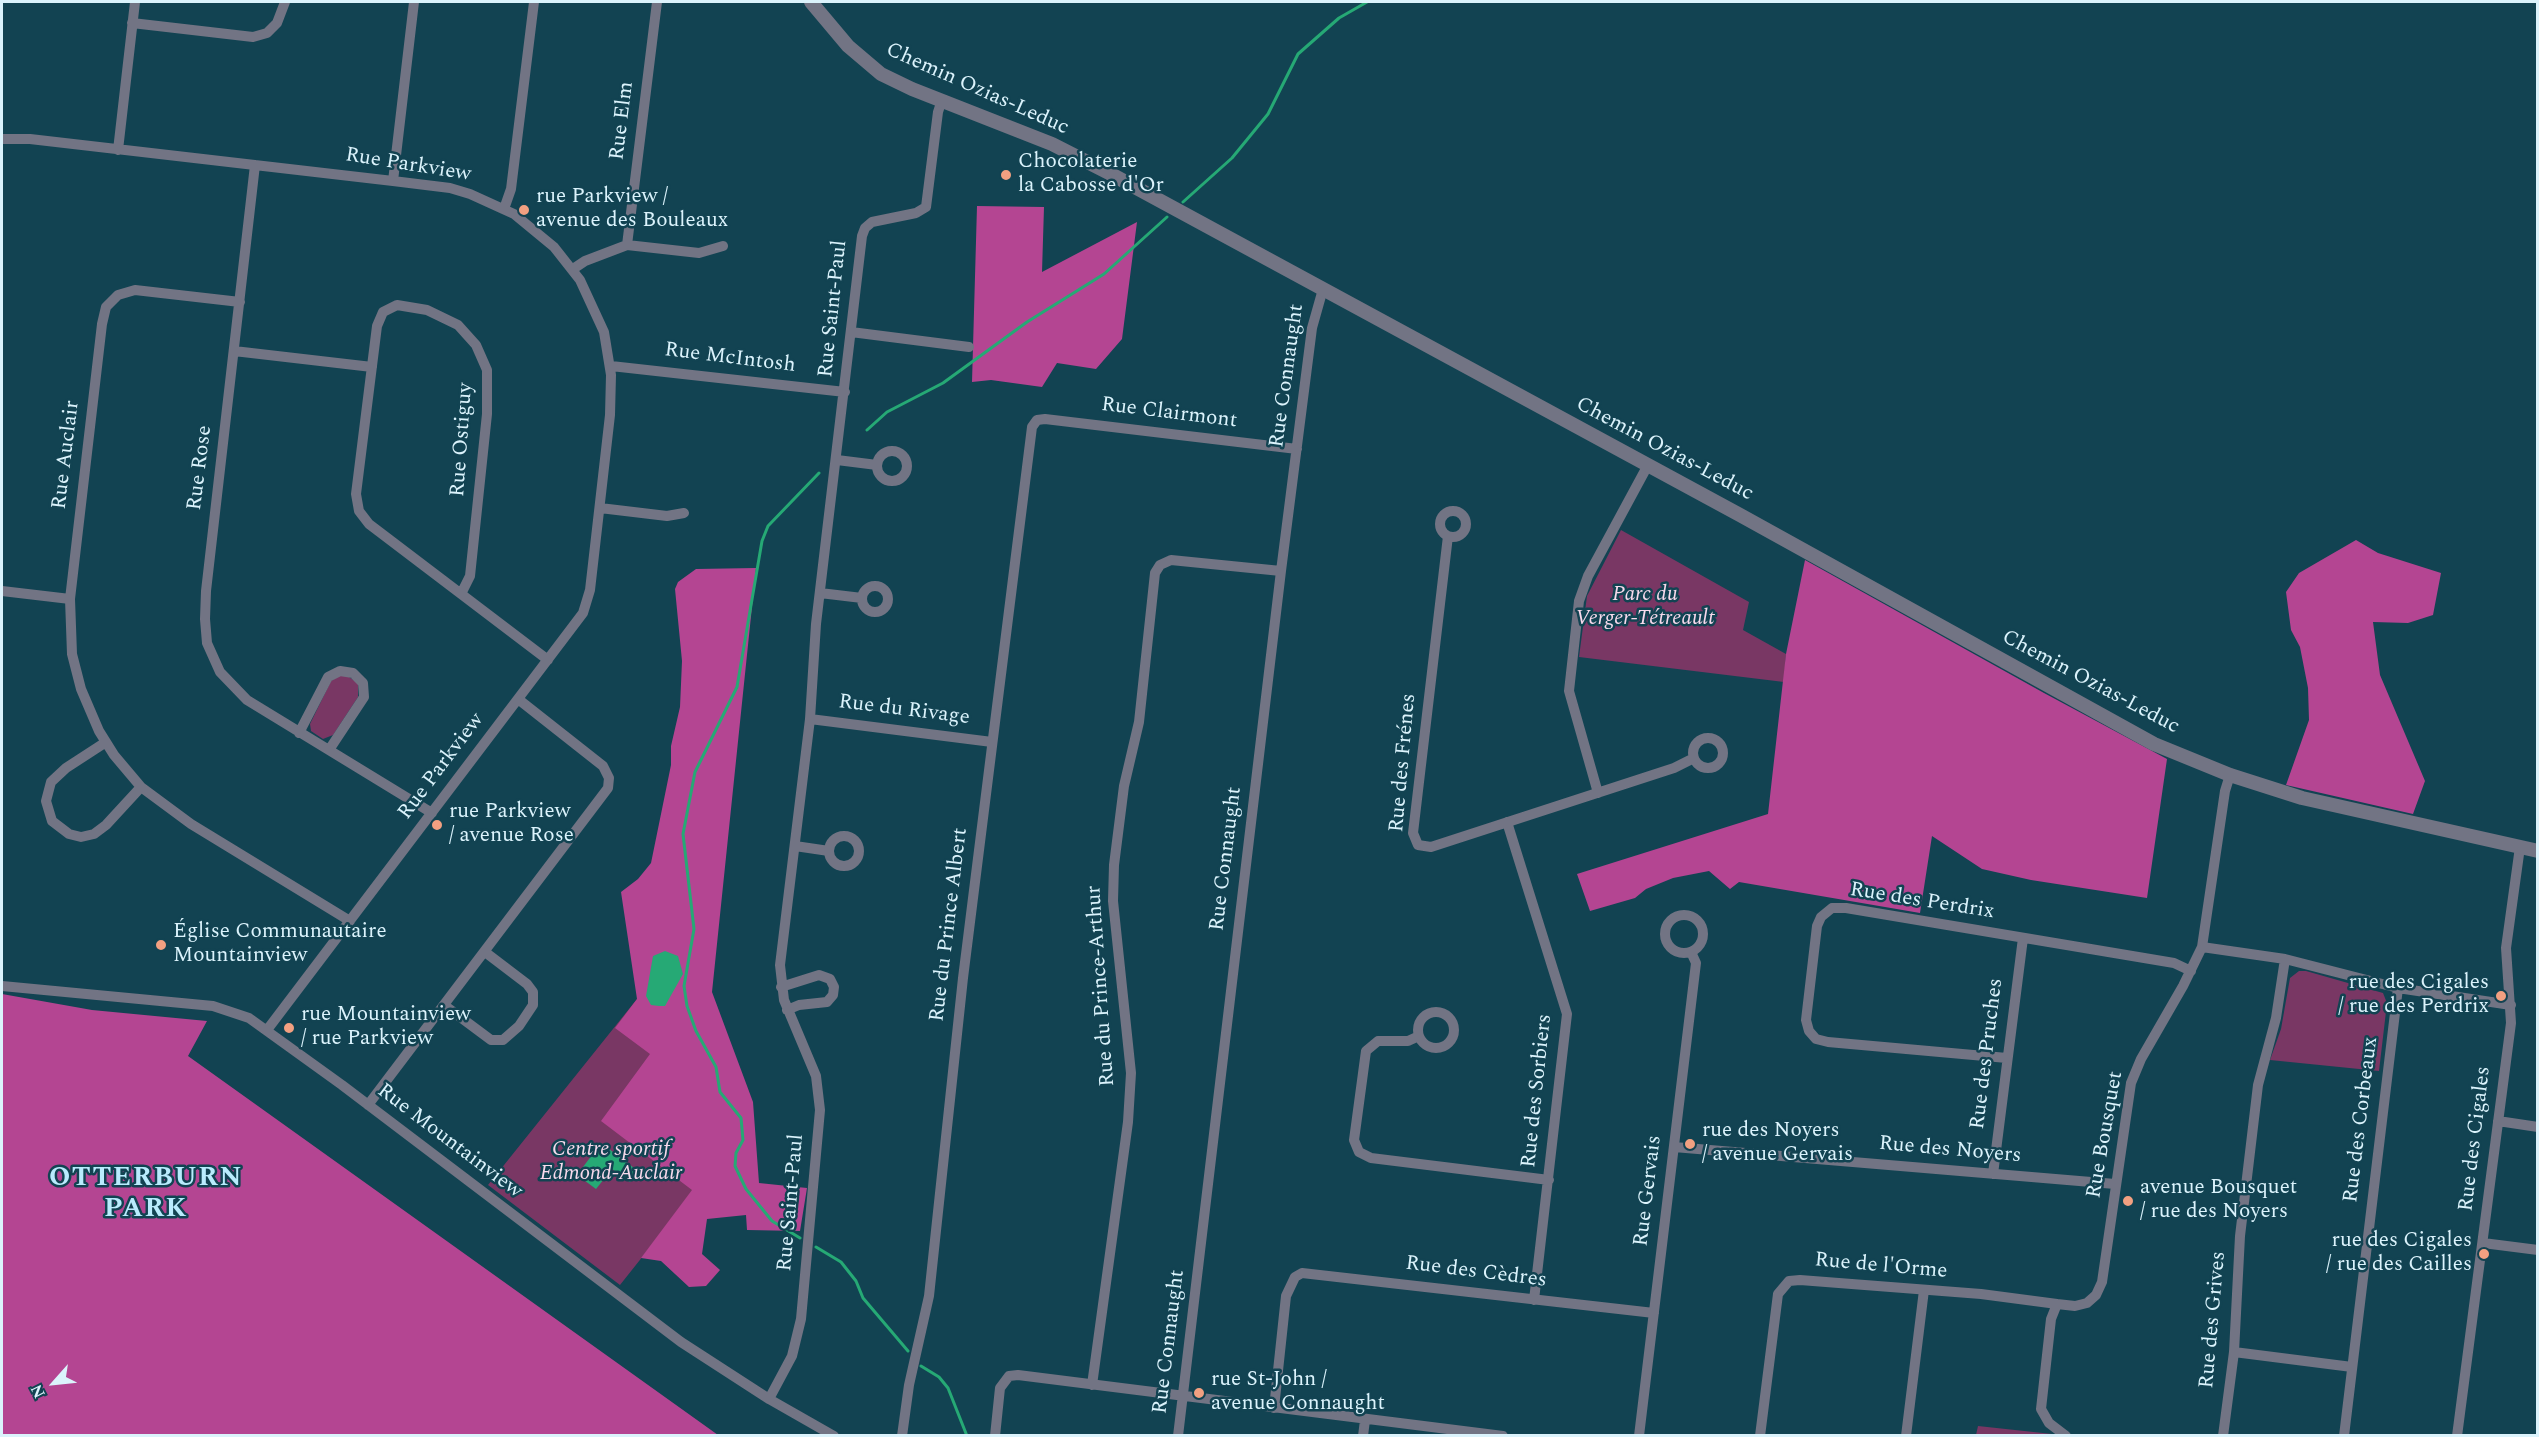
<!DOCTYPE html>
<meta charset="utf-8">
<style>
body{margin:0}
#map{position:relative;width:2539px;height:1437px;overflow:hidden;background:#124352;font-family:Spectral,serif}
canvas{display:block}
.frame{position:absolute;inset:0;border:3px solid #dbf3fc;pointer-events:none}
.north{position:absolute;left:24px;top:1353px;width:60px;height:60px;-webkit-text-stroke:4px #124352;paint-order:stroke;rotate:243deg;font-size:16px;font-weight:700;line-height:24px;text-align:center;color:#dbf3fc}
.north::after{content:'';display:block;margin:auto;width:21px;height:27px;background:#dbf3fc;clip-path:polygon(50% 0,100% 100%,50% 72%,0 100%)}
</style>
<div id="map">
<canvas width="2539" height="1437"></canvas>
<div class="frame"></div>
<div class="north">N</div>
</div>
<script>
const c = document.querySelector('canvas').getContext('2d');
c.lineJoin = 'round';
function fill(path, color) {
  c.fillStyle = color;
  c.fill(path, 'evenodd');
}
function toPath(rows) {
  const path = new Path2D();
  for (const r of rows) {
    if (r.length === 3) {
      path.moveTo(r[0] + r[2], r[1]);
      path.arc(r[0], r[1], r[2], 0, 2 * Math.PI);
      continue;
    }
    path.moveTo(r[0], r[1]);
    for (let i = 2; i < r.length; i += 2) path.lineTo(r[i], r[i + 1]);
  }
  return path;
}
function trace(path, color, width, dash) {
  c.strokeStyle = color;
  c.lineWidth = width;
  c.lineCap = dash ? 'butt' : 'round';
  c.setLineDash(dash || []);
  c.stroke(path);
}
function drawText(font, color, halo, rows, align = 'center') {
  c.font = font + ' Spectral,serif';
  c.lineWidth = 5;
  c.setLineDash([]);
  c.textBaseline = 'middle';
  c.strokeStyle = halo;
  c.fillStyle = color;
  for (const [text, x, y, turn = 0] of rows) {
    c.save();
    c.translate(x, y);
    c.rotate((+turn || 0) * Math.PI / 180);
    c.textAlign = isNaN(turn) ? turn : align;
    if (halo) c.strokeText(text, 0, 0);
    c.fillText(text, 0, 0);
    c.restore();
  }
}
const green = toPath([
 [1621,530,1749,602,1743,630,1786,654,1784,682,1579,657,1587,596],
 [343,673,358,683,358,697,333,735,323,739,311,731,310,724,331,681],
 [2306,971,2383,993,2387,1003,2379,1071,2270,1060,2281,1029,2290,978,2299,971],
 [637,999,705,1178,620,1285,488,1185],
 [1978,1426,2052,1434,2054,1435,1976,1435]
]);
const forest = toPath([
 [977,206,1044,207,1042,272,1137,222,1122,339,1096,369,1057,363,1042,387,991,380,972,382],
 [2356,540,2378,553,2441,573,2433,615,2408,623,2373,622,2380,675,2425,781,2413,814,2286,785,2309,720,2308,688,2300,647,2291,630,2286,592,2299,573],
 [1805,560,2044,693,2167,759,2147,898,2031,880,1982,869,1932,836,1920,913,1739,882,1730,889,1709,871,1673,878,1646,889,1635,898,1590,911,1577,874,1768,814,1786,654],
 [756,568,712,992,753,1102,759,1183,807,1188,800,1231,747,1230,746,1215,707,1219,702,1254,720,1270,706,1286,689,1287,661,1261,641,1258,692,1190,601,1121,650,1054,615,1028,637,999,621,892,638,879,651,863,671,765,671,746,680,707,682,661,675,589,678,582,696,569],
 [2,994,92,1010,207,1021,188,1056,718,1435,2,1435]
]);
const water = toPath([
 [665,951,678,956,683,974,665,1006,659,1006,651,1005,646,996,653,956],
 [601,1143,638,1171,630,1182,612,1169,596,1189,577,1175]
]);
const stream = toPath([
 [1183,202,1232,158,1268,114,1298,54,1339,18,1367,2],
 [867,430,887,412,943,383,1027,322,1104,274,1167,217],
 [800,1238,772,1221,746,1189,735,1166,736,1153,743,1140,741,1118,720,1092,716,1067,696,1031,687,1006,684,986,694,929,683,834,695,772,737,687,762,541,768,526,819,473],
 [816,1247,841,1262,856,1281,863,1298,908,1351],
 [921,1366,939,1377,948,1388,967,1436]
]);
const minor = toPath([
 [132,23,253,37,267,33,277,23,285,2],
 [2,139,30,139,393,181,450,188,470,194,514,214,554,247,580,280,604,332,611,375,610,415,590,590,583,613,267,1030],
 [118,150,135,2],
 [255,165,206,591,205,619,207,643,220,672,247,700,432,813],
 [393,181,414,2],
 [504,209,511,189,534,2],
 [627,245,657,2],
 [573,269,585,261,627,245,699,253,723,246],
 [240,302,135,290,118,295,106,307,102,324,70,599,72,654,81,689,99,731,114,755,141,787,191,824,350,921],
 [851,332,969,347],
 [234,351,372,367],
 [611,366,845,392],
 [892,466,15],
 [837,460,877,465],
 [600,508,667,516,684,513],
 [1453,524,13],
 [1448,536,1413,833,1418,845,1431,847,1674,768,1694,758],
 [875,599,13],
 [2,591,70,599],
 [820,593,862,598],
 [461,594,470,576,487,414,487,370,476,345,458,325,427,310,397,305,383,312,377,326,356,494,359,511,369,524,548,660],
 [810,719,992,742],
 [299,733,328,677,340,671,353,673,363,683,364,697,329,750],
 [1708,753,15],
 [106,742,66,768,51,782,46,801,52,821,69,834,81,837,94,834,106,825,141,787],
 [1598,793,1569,691,1579,601,1588,576,1648,465],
 [1507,822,1567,1014,1534,1300],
 [844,851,15],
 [795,846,829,851],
 [1684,934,19],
 [2202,947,2285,959,2398,988,2511,1005],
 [2,986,213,1006,249,1018,342,1085,681,1342,769,1399,834,1436],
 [781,987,819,975,830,979,834,987,833,995,827,1002,799,1005,787,1010],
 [444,1005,491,1040,503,1040,519,1026,533,1005,533,992,527,984,485,952],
 [1436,1030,18],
 [1419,1036,1408,1041,1378,1041,1366,1051,1354,1140,1359,1152,1371,1158,1549,1180],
 [2007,1058,1828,1042,1816,1039,1809,1031,1806,1020,1817,926,1821,917,1832,908,1846,908,2174,963,2191,971],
 [368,1105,608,788,609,778,603,766,518,699],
 [2498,1121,2538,1127],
 [1674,1147,2115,1184],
 [1993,1174,2023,938],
 [2483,1243,2538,1250],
 [2234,1352,2352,1367],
 [1092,1385,1128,1122,1131,1073,1113,901,1114,865,1124,786,1139,722,1155,573,1160,565,1171,560,1281,571],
 [769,1399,792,1356,801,1319,820,1110,816,1076,784,1000,780,965,810,719,816,624,862,236,865,228,872,222,916,213,926,207,938,112,942,100],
 [1274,1408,1286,1296,1295,1277,1302,1273,1654,1313],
 [902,1436,909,1385,929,1296,963,978,1032,427,1037,420,1045,419,1297,449],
 [995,1436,1000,1388,1009,1376,1018,1375,1503,1436],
 [1178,1436,1281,571,1312,328,1323,289],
 [1363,1436,1365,1420],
 [1639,1436,1696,963,1691,952],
 [1760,1436,1778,1294,1789,1281,1800,1280,1981,1294,2057,1304],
 [1906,1436,1924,1290],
 [2066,1436,2049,1423,2041,1409,2051,1319,2057,1304,2075,1306,2087,1303,2096,1295,2102,1282,2131,1083,2141,1059,2183,986,2202,947,2225,791,2230,775],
 [2223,1436,2234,1352,2240,1236,2258,1085,2276,1018,2285,959],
 [2344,1436,2398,988],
 [2457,1436,2511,1023,2506,948,2520,847]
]);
const tertiary = toPath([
 [811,2,848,46,881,74,912,89,1052,144,1109,173,1740,515,2154,744,2230,775,2302,798,2538,851]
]);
const markers = [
 [1006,175,6,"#f2a081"],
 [524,210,6,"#f2a081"],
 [437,825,6,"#f2a081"],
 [161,945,6,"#f2a081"],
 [2501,996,6,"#f2a081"],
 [289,1028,6,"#f2a081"],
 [1690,1144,6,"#f2a081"],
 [2128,1201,6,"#f2a081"],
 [2484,1254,6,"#f2a081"],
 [1199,1393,6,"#f2a081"]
];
const streetNames = [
 ["Chemin Ozias-Leduc",977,90,24],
 ["Rue Elm",623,121,-83],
 ["Rue Parkview",408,166,9],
 ["Rue Saint-Paul",834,309,-84],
 ["Rue McIntosh",730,359,7],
 ["Rue Connaught",1288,376,-82],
 ["Rue Clairmont",1169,414,7],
 ["Rue Ostiguy",463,440,-86],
 ["Chemin Ozias-Leduc",1664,450,28],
 ["Rue Auclair",67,455,-83],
 ["Rue Rose",201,468,-83],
 ["Chemin Ozias-Leduc",2090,683,28],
 ["Rue du Rivage",904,711,7],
 ["Rue des Frénes",1404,763,-85],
 ["Rue Parkview",442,767,-53],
 ["Rue Connaught",1227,859,-83],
 ["Rue des Perdrix",1922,902,9],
 ["Rue du Prince Albert",950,925,-83],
 ["Rue du Prince-Arthur",1102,986,-94],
 ["Rue des Pruches",1988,1054,-83],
 ["Rue des Sorbiers",1538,1091,-84],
 ["Rue des Corbeaux",2362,1120,-83],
 ["Rue Bousquet",2106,1135,-80],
 ["Rue des Cigales",2476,1139,-83],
 ["Rue Mountainview",449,1142,37],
 ["Rue des Noyers",1950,1151,5],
 ["Rue Gervais",1649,1191,-83],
 ["Rue Saint-Paul",792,1203,-85],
 ["Rue de l'Orme",1881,1267,5],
 ["Rue des Cèdres",1476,1273,7],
 ["Rue des Grives",2214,1320,-85],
 ["Rue Connaught",1170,1342,-83]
];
const poiNames = [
 ["Chocolaterie",1018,163],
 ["la Cabosse d'Or",1018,187],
 ["rue Parkview /",536,198],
 ["avenue des Bouleaux",536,222],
 ["rue Parkview",449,813],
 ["/ avenue Rose",449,837],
 ["Église Communautaire",173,933],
 ["Mountainview",173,957],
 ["rue des Cigales",2489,984,"right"],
 ["/ rue des Perdrix",2489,1008,"right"],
 ["rue Mountainview",301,1016],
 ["/ rue Parkview",301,1040],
 ["rue des Noyers",1702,1132],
 ["/ avenue Gervais",1702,1156],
 ["avenue Bousquet",2140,1189],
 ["/ rue des Noyers",2140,1213],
 ["rue des Cigales",2472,1242,"right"],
 ["/ rue des Cailles",2472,1266,"right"],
 ["rue St-John /",1211,1381],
 ["avenue Connaught",1211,1405]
];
const parkNames = [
 ["Parc du",1645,596],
 ["Verger-Tétreault",1645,620],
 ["Centre sportif",611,1151],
 ["Edmond-Auclair",611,1175]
];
const districtNames = [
 ["OTTERBURN",146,1180],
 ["PARK",146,1211]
];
fill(green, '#793764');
fill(forest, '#b44592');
fill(water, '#26a975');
trace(stream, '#26a975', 3);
trace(minor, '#727484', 10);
trace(tertiary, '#727484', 14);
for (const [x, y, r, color] of markers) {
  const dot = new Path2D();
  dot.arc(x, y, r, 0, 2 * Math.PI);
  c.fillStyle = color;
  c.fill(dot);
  trace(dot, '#124352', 2);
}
drawText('21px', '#dbf3fc', '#124352', streetNames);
drawText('21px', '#dbf3fc', '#124352', poiNames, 'left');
drawText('italic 21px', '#f8daec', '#124352', parkNames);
c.letterSpacing = '1.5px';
drawText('bold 27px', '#b9ecfd', '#124352', districtNames);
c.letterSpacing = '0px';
</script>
